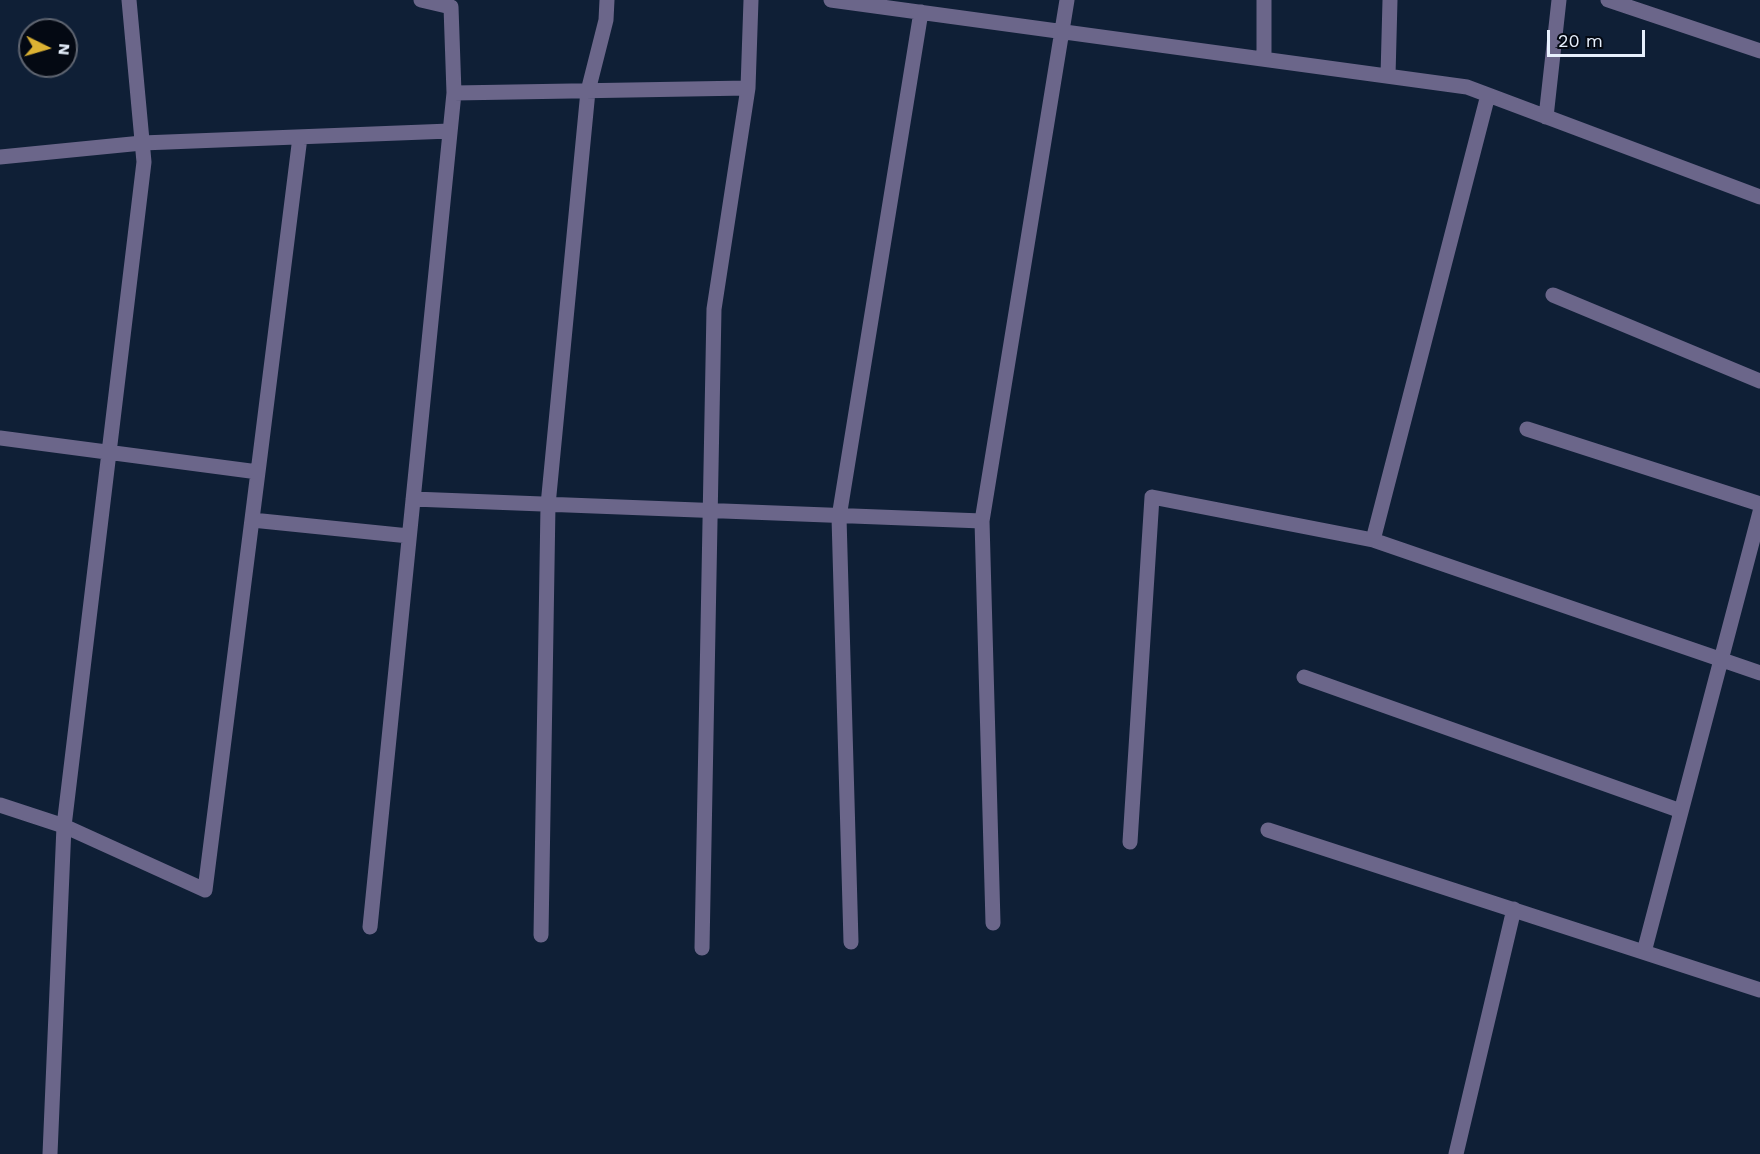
<!DOCTYPE html>
<style>
body{margin:0}
#map{position:relative;width:1760px;height:1154px;overflow:hidden;background:#0f1f36;font-family:"Work Sans",sans-serif}
canvas{display:block}
.north{position:absolute;left:18px;top:18px;width:60px;height:60px;box-sizing:border-box;background:#040913;border:2px solid #5f6571;border-radius:50%;rotate:95deg;font-size:16px;font-weight:700;line-height:24px;text-align:center;color:#e7f0fd}
.north::after{content:'';display:block;margin:auto;width:21px;height:27px;background:#dcb233;clip-path:polygon(50% 0,100% 100%,50% 72%,0 100%)}
.scale{position:absolute;left:1547px;top:30px;width:98px;height:27px;box-sizing:border-box;border:3px solid #e7f0fd;border-top:0;padding-left:8px;font-size:18px;line-height:21px;white-space:nowrap;color:#e7f0fd;-webkit-text-stroke:4px #040913;paint-order:stroke}
</style>
<div id="map">
<canvas width="1760" height="1154"></canvas>
<div class="north">N</div>
<div class="scale">20 m</div>
</div>
<script>
const c = document.querySelector('canvas').getContext('2d');
c.lineJoin = 'round';
function toPath(rows) {
  const path = new Path2D();
  for (const r of rows) {
    path.moveTo(r[0], r[1]);
    for (let i = 2; i < r.length; i += 2) path.lineTo(r[i], r[i + 1]);
  }
  return path;
}
function trace(path, color, width, dash) {
  c.strokeStyle = color;
  c.lineWidth = width;
  c.lineCap = dash ? 'butt' : 'round';
  c.setLineDash(dash || []);
  c.stroke(path);
}
const minor = toPath([
 [831,0,1467,87,1760,197],
 [1608,0,1760,51],
 [1264,59,1264,0],
 [1388,76,1390,0],
 [454,93,748,88,751,0],
 [1488,95,1373,540,1760,673],
 [1546,117,1559,0],
 [0,157,142,143,450,131],
 [1553,295,1760,381],
 [1527,429,1760,504],
 [0,438,258,472,205,890,64,826,50,1154],
 [258,472,300,137],
 [413,499,982,521,993,923],
 [252,520,409,536],
 [982,521,1067,0],
 [1304,677,1681,811],
 [0,805,64,826,144,162,129,0],
 [1268,830,1760,990],
 [1130,842,1152,497,1373,540],
 [370,927,454,93,451,7,421,0],
 [541,935,548,505,588,91,606,20,607,0],
 [851,942,839,517,921,12],
 [702,948,714,309,748,88],
 [1644,952,1760,512],
 [1456,1154,1514,909]
]);
trace(minor, '#6b668a', 15);
</script>
